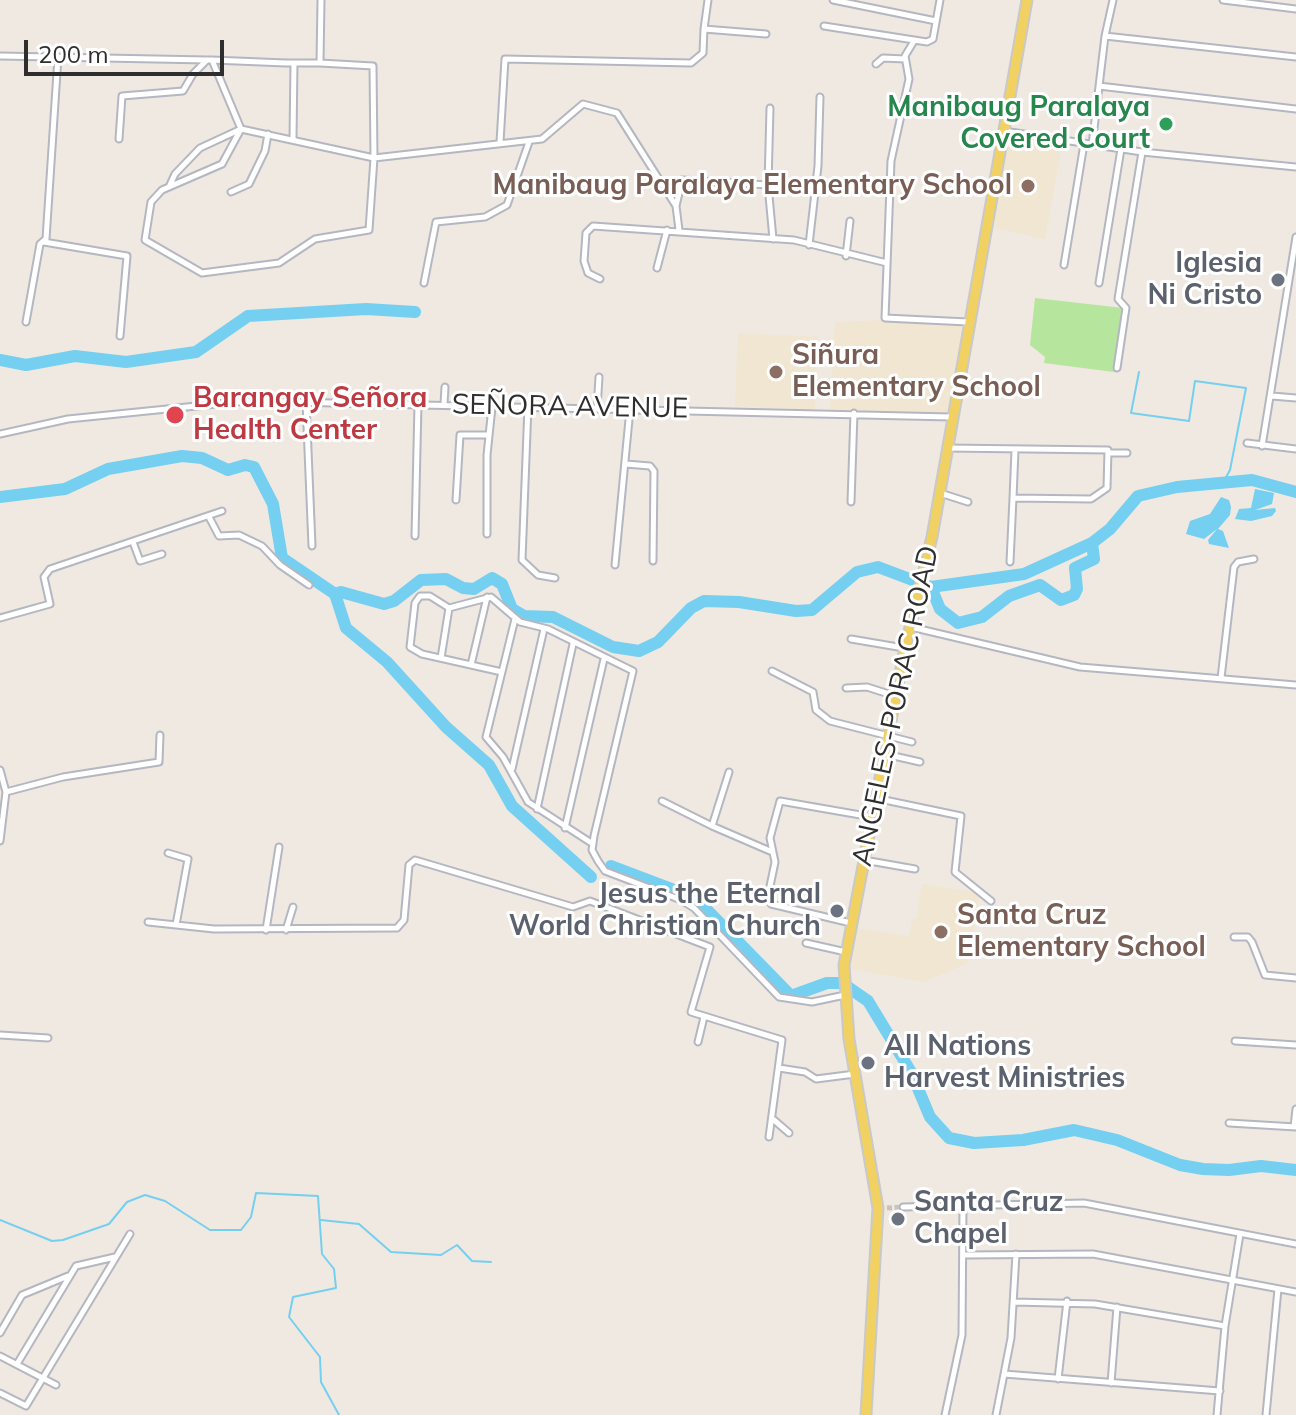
<!DOCTYPE html>
<meta charset="utf-8">
<style>
body{margin:0}
#map{position:relative;width:1296px;height:1415px;overflow:hidden;background:#efe9e1;font-family:Mulish,sans-serif}
canvas{display:block}
.scale{position:absolute;left:24px;top:40px;width:200px;height:36px;box-sizing:border-box;border:4px solid #2e2e2e;border-top:0;padding-left:10px;font-size:24px;line-height:28px;white-space:nowrap;color:#2e2e2e;-webkit-text-stroke:6px #fff;paint-order:stroke}
</style>
<div id="map">
<canvas width="1296" height="1415"></canvas>
<div class="scale">200 m</div>
</div>
<script>
const c = document.querySelector('canvas').getContext('2d');
c.lineJoin = 'round';
function fill(path, color) {
  c.fillStyle = color;
  c.fill(path, 'evenodd');
}
function toPath(rows) {
  const path = new Path2D();
  for (const r of rows) {
    path.moveTo(r[0], r[1]);
    for (let i = 2; i < r.length; i += 2) path.lineTo(r[i], r[i + 1]);
  }
  return path;
}
function trace(path, color, width, dash) {
  c.strokeStyle = color;
  c.lineWidth = width;
  c.lineCap = dash ? 'butt' : 'round';
  c.setLineDash(dash || []);
  c.stroke(path);
}
function drawText(font, color, halo, rows, align = 'center') {
  c.font = font + ' Mulish,sans-serif';
  c.lineWidth = 6;
  c.setLineDash([]);
  c.textBaseline = 'middle';
  c.strokeStyle = halo;
  c.fillStyle = color;
  for (const [text, x, y, turn = 0] of rows) {
    c.save();
    c.translate(x, y);
    c.rotate((+turn || 0) * Math.PI / 180);
    c.textAlign = isNaN(turn) ? turn : align;
    if (halo) c.strokeText(text, 0, 0);
    c.fillText(text, 0, 0);
    c.restore();
  }
}
const education = toPath([
 [1009,135,1062,144,1045,239,994,228],
 [885,320,963,325,948,414,830,409,835,322],
 [738,333,818,337,815,410,735,406],
 [922,884,980,893,968,963,923,982,849,968,854,928,909,936,912,919,916,919]
]);
const green = toPath([
 [1035,298,1123,308,1114,372,1044,363,1045,357,1030,345]
]);
const water = toPath([
 [1255,489,1274,493,1272,504,1255,510,1275,508,1276,511,1272,516,1251,521,1235,519,1239,509,1251,508],
 [1221,497,1229,500,1231,507,1230,515,1218,529,1223,531,1229,548,1209,544,1208,540,1217,529,1204,539,1186,534,1190,521,1210,514]
]);
const stream = toPath([
 [1139,372,1131,413,1189,421,1195,381,1246,388,1230,470,1223,483],
 [0,1220,52,1241,63,1240,109,1224,127,1202,145,1195,165,1201,210,1230,241,1230,251,1217,256,1193,318,1196,322,1254,334,1269,336,1288,293,1297,289,1317,320,1357,321,1382,339,1415],
 [321,1220,359,1224,391,1252,441,1255,457,1245,472,1261,491,1262]
]);
const river = toPath([
 [0,360,26,365,75,356,126,362,196,352,248,316,366,309,415,312],
 [0,497,65,489,108,469,182,456,202,458,228,470,245,465,254,467,273,504,282,558,335,594,341,592,384,604,394,601,421,580,446,579,463,588,474,589,492,578,502,584,512,609,524,616,553,617,613,647,639,651,658,642,691,608,704,601,739,602,796,611,812,610,857,572,878,567,931,587,940,609,958,623,982,617,1009,596,1040,585,1061,600,1074,595,1077,589,1075,568,1094,559,1092,543,1110,529,1138,496,1177,487,1252,480,1296,492],
 [931,587,1024,574,1092,543],
 [335,594,346,628,387,662,446,727,489,765,512,806,591,877],
 [611,866,685,894,707,910,791,996,827,983,842,983,868,1001,911,1072,930,1117,949,1138,974,1143,1023,1140,1074,1130,1117,1140,1180,1165,1203,1169,1229,1170,1261,1166,1296,1170]
]);
const minorTunnel = toPath([
 [887,1208,903,1207]
]);
const minor = toPath([
 [833,0,936,21],
 [1223,0,1296,9],
 [824,26,927,42,933,39,940,0],
 [704,29,708,0],
 [1105,36,1296,57],
 [914,41,905,56,909,79,891,161,885,318,968,322],
 [0,56,207,60,212,60,286,63,320,63,373,66,374,158,369,230,315,239,279,263,202,273,145,240,151,202,162,190,222,164,241,129,212,60],
 [320,63,321,0],
 [876,64,883,58,905,59],
 [1099,86,1296,109],
 [770,108,768,185,773,239],
 [1004,131,1142,152,1296,167],
 [293,138,294,63],
 [119,139,122,96,183,91,193,74,207,60],
 [500,142,505,59,691,63,703,53,704,29,766,34],
 [1092,145,1105,36,1113,0],
 [169,187,175,174,200,148,241,129,374,158,542,139,583,104,617,113,676,206],
 [231,192,249,184,265,151,268,134],
 [679,230,676,206,682,180,768,185],
 [44,242,127,256,120,336],
 [809,245,818,166,820,97],
 [846,256,850,221],
 [1064,265,1084,144],
 [657,268,667,230],
 [600,279,588,273,584,261,586,233,593,226,794,240,887,263],
 [424,283,436,222,485,217,507,205,529,142],
 [1099,283,1121,149],
 [26,322,40,244,46,239,58,57],
 [1117,368,1126,308,1118,299,1142,152],
 [1272,396,1296,398],
 [306,402,312,546],
 [444,404,445,387],
 [528,406,522,560,538,575,555,578],
 [597,409,599,377],
 [0,434,68,419,246,401,951,417],
 [1247,443,1296,449],
 [1262,446,1296,237],
 [946,448,1108,450,1107,488,1091,499,1013,498,1015,450],
 [1109,453,1127,453],
 [626,464,650,466,654,471,653,561],
 [940,493,968,502],
 [456,500,460,435,489,435],
 [851,502,854,413],
 [209,517,219,536,239,535,262,546,280,565,309,585],
 [487,534,487,455,492,407],
 [415,536,418,404],
 [133,542,140,561,162,554],
 [1010,562,1013,498],
 [615,565,630,409],
 [0,618,50,604,44,577,50,569,222,511],
 [515,619,486,737,503,757,528,802,593,844],
 [911,627,1080,667,1296,685],
 [851,639,904,648],
 [441,658,449,608],
 [471,665,487,597],
 [772,671,813,692,816,710,830,721,912,742],
 [502,672,422,654,410,647,415,603,420,596,430,596,449,608,491,597,520,622,548,629,633,671,594,836,592,850,598,861,605,871,681,900,694,908,779,997,812,1002,845,995],
 [1221,678,1234,567,1238,562,1254,559],
 [846,688,867,687,895,696],
 [885,754,920,762],
 [512,769,544,629],
 [0,770,6,792,0,841],
 [729,772,712,826,770,851],
 [6,792,63,777,159,762,160,735],
 [875,798,961,816,955,872,991,901],
 [662,801,712,826],
 [537,809,573,644],
 [565,828,604,659],
 [168,853,188,859,176,925],
 [864,860,915,869],
 [148,922,214,929,397,928,404,920,409,865,415,860,573,907,590,901,710,947,691,1012,782,1040,769,1137],
 [851,923,771,904,768,896,775,862,770,838,780,801,872,817],
 [266,930,279,847],
 [286,930,293,907],
 [1234,937,1248,937,1252,942,1265,975,1296,978],
 [806,943,846,952],
 [0,1035,48,1038],
 [1235,1041,1296,1045],
 [698,1042,704,1017],
 [779,1068,805,1072,816,1079,855,1074],
 [774,1120,789,1133],
 [1229,1123,1296,1127],
 [1294,1127,1296,1109],
 [903,1207,1084,1203,1296,1244],
 [965,1255,1093,1254,1296,1292],
 [1014,1302,1095,1304,1225,1326],
 [0,1333,22,1295,68,1276],
 [0,1356,56,1385],
 [17,1364,76,1266,115,1257],
 [1004,1374,1220,1391],
 [1058,1379,1067,1301],
 [1111,1383,1117,1307],
 [0,1393,26,1406,130,1234],
 [945,1415,962,1335,963,1205],
 [996,1415,1011,1338,1016,1254],
 [1217,1415,1225,1326,1240,1234],
 [1266,1415,1278,1289]
]);
const primary = toPath([
 [866,1415,878,1208,849,1039,844,965,905,648,932,537,1027,0]
]);
const markers = [
 [1166,124,8,"#2e9e5b"],
 [1028,186,8,"#8d6e63"],
 [1278,280,8,"#6b7280"],
 [776,372,8,"#8d6e63"],
 [175,415,10,"#e0444e"],
 [837,911,8,"#6b7280"],
 [941,932,8,"#8d6e63"],
 [868,1063,8,"#6b7280"],
 [898,1219,8,"#6b7280"]
];
const leisureNames = [
 ["Manibaug Paralaya",1150,108],
 ["Covered Court",1150,140]
];
const educationNames = [
 ["Manibaug Paralaya Elementary School",1012,186,"right"],
 ["Siñura",792,356],
 ["Elementary School",792,388],
 ["Santa Cruz",957,916],
 ["Elementary School",957,948]
];
const worshipNames = [
 ["Iglesia",1262,264],
 ["Ni Cristo",1262,296],
 ["Jesus the Eternal",821,895],
 ["World Christian Church",821,927],
 ["All Nations",884,1047,"left"],
 ["Harvest Ministries",884,1079,"left"],
 ["Santa Cruz",914,1203,"left"],
 ["Chapel",914,1235,"left"]
];
const healthNames = [
 ["Barangay Señora",193,399],
 ["Health Center",193,431]
];
const streetNames = [
 ["SEÑORA AVENUE",570,407,1],
 ["ANGELES-PORAC ROAD",896,706,-78]
];
fill(education, '#f0e6d1');
fill(green, '#b6e59e');
fill(water, '#75cff0');
trace(stream, '#75cff0', 2);
trace(river, '#75cff0', 12);
trace(minorTunnel, '#c8c4bd', 5, [5, 2.5]);
trace(minor, '#b4b7c1', 9);
trace(primary, '#c9c9c9', 13);
trace(minor, '#fff', 5);
trace(primary, '#f2d163', 9);
for (const [x, y, r, color] of markers) {
  const dot = new Path2D();
  dot.arc(x, y, r, 0, 2 * Math.PI);
  c.fillStyle = color;
  c.fill(dot);
  trace(dot, '#fff', 3);
}
drawText('bold 28px', '#27864d', '#fff', leisureNames, 'right');
drawText('bold 28px', '#785e54', '#fff', educationNames, 'left');
drawText('bold 28px', '#5b616d', '#fff', worshipNames, 'right');
drawText('bold 28px', '#be3a42', '#fff', healthNames, 'left');
drawText('28px', '#2e2e2e', '#fff', streetNames);
</script>
